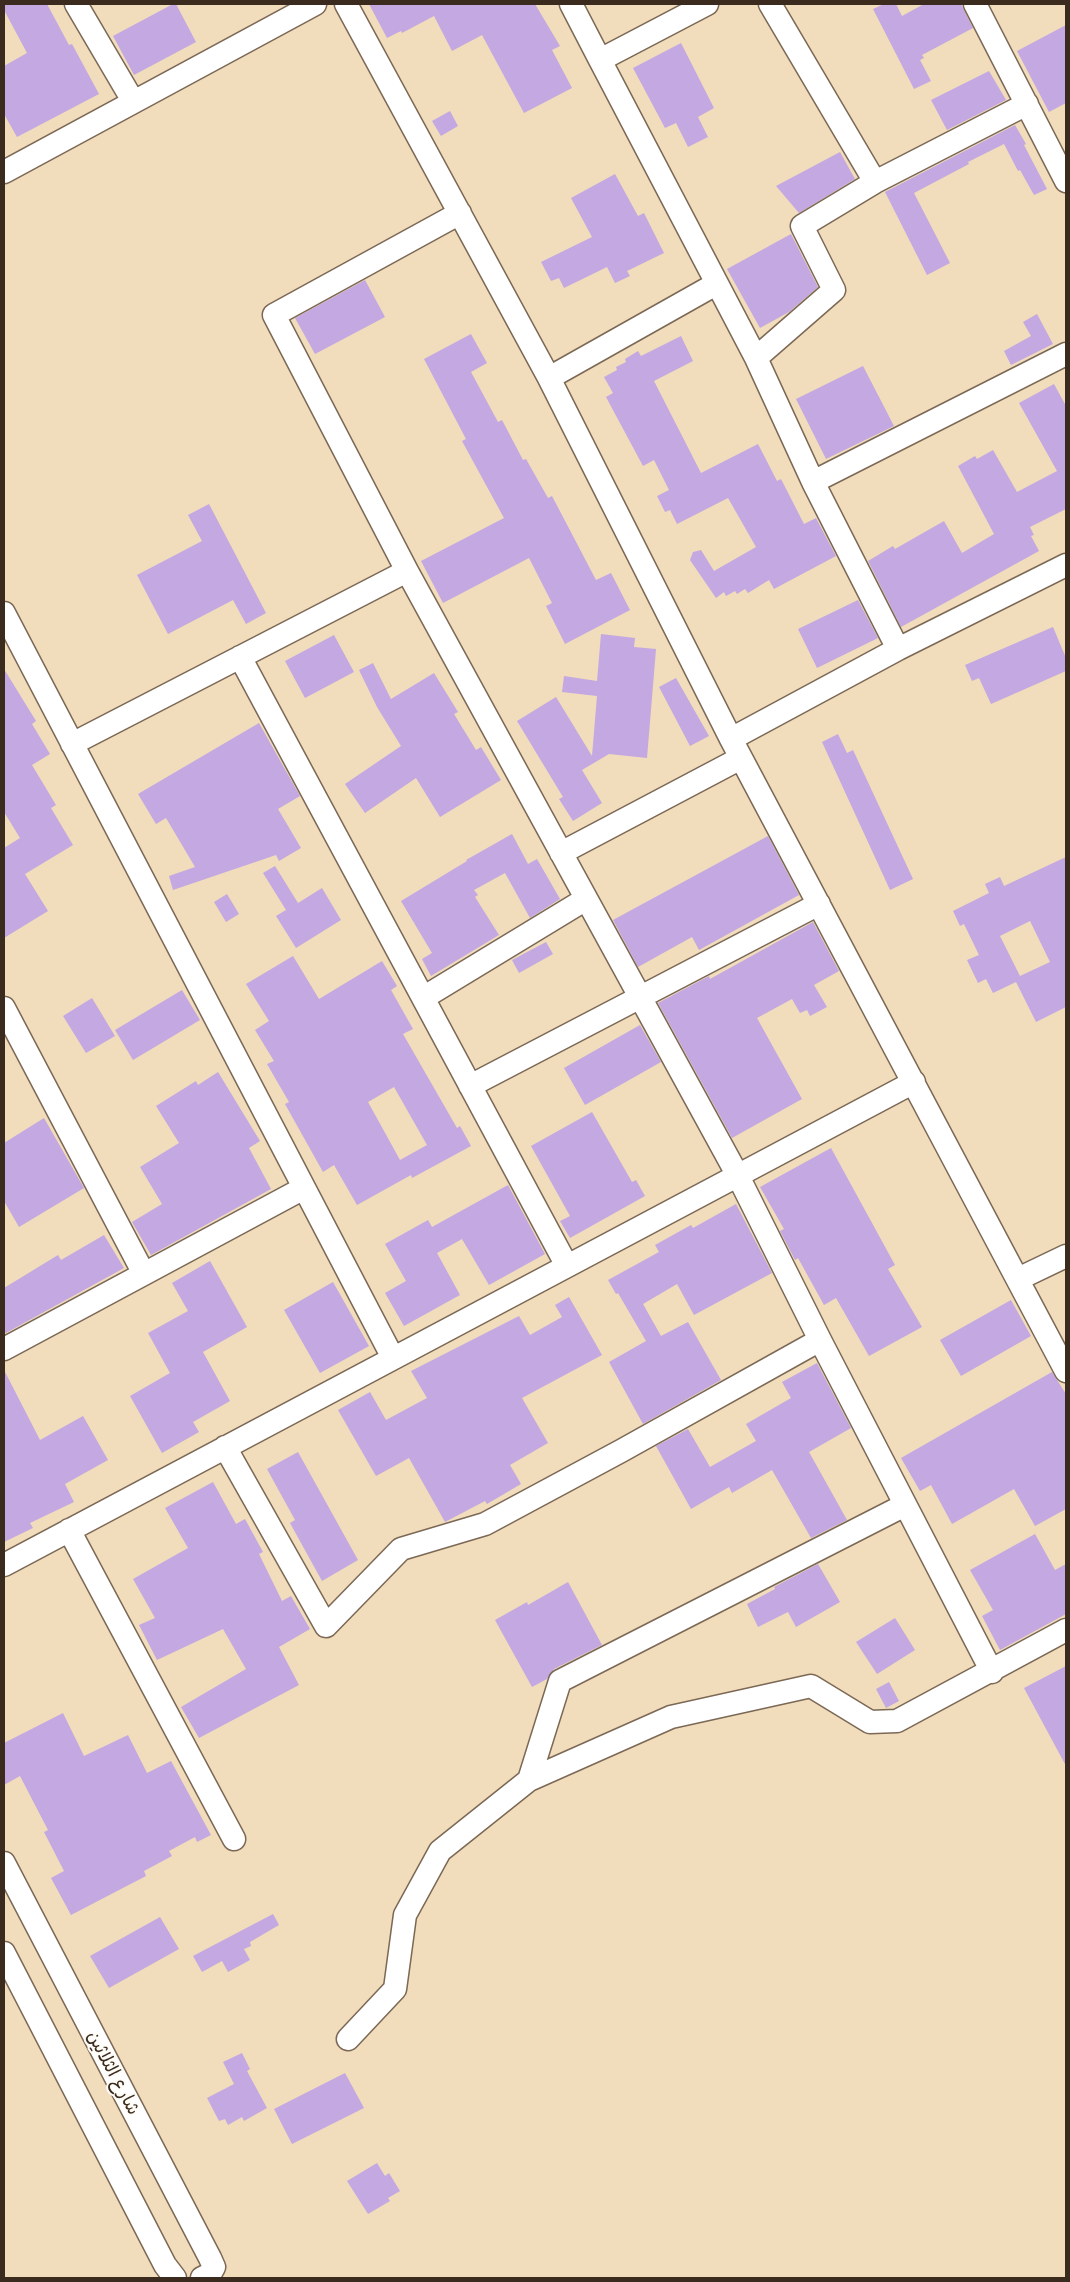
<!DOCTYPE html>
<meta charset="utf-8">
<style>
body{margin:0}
#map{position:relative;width:1070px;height:2282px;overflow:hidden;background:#f1dcbc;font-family:Delius,sans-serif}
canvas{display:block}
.frame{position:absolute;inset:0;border:5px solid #3b2a1e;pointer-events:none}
</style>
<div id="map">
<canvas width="1070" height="2282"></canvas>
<div class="frame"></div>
</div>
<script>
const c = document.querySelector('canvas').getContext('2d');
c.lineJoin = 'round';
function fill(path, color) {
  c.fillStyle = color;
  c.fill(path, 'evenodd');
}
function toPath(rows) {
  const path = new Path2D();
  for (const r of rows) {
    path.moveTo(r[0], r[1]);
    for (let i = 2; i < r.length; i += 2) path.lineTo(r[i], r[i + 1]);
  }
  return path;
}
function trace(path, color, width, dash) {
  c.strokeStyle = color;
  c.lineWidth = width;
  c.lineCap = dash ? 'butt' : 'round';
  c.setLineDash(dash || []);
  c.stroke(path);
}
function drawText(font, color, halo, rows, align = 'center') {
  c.font = font + ' Delius,"Playpen Sans Arabic",sans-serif';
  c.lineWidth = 4;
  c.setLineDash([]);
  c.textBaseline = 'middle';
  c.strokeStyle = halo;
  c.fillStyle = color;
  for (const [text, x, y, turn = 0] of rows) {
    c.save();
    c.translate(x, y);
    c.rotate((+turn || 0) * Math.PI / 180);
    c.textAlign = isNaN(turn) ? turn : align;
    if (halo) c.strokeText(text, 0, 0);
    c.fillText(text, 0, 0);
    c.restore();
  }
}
const building = toPath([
 [4,4,47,4,69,45,72,44,99,94,17,137,4,114,4,66,27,53,4,10],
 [173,4,176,4,196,42,134,75,113,36],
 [369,4,535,4,560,46,552,50,572,88,524,113,482,35,452,51,434,16,402,33,401,31,387,38],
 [884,4,896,4,902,16,924,4,961,4,973,28,922,55,924,58,920,60,931,81,914,89,873,9],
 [1066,25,1066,103,1049,112,1017,51],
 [681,43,714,108,698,117,708,137,688,147,676,123,665,128,633,68],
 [989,71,1006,100,947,130,931,100],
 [450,111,458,126,441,136,432,121],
 [1015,125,1026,144,1024,145,1047,189,1034,195,1020,170,1018,171,1004,144,968,162,969,164,914,193,950,263,927,275,885,192],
 [840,152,855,179,799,213,776,186],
 [615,174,638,216,644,213,664,253,627,271,630,276,615,283,607,267,564,288,559,278,551,281,541,262,592,237,571,198],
 [791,234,818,287,789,312,760,328,727,269],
 [365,280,385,317,315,354,295,318],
 [1037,314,1053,344,1011,365,1004,351,1031,336,1023,322],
 [471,334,487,363,471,372,498,422,502,420,523,460,526,459,548,498,552,496,596,580,611,573,630,610,565,644,546,606,552,603,529,558,443,603,421,561,504,518,462,441,466,439,424,359],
 [681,336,693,361,654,381,701,473,758,444,777,481,781,479,804,524,816,518,836,556,774,589,769,580,748,593,745,589,737,594,735,591,726,596,724,592,716,598,690,560,693,552,701,550,714,571,756,547,728,498,677,524,670,510,665,512,657,496,669,490,654,460,643,466,606,397,613,393,604,377,617,370,616,367,626,362,625,359,638,351,641,356],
 [863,366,894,426,826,459,796,399],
 [1054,384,1066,406,1066,509,1030,527,1034,535,1031,536,1039,551,901,627,868,561,893,546,895,549,944,521,962,553,994,534,958,466,975,456,977,459,993,450,1017,492,1057,471,1019,403],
 [209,504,266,613,246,624,233,600,168,634,137,575,202,541,188,515],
 [858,600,878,638,817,668,798,629],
 [1053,627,1066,658,1066,671,991,704,979,678,972,681,965,665],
 [601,634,635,638,634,647,656,649,647,758,609,754,582,770,602,803,573,821,559,799,563,797,517,721,556,697,592,756,597,696,562,692,564,676,597,681],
 [334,635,354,672,305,698,285,661],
 [373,663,391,699,434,673,458,712,454,714,476,750,481,747,501,780,440,817,416,778,365,813,345,784,401,746,377,707,359,670],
 [4,669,36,721,32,724,50,754,32,765,56,805,51,808,73,845,25,874,48,911,4,938,4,848,20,838,4,812],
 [676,678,709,736,690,746,659,687],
 [259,723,300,796,278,809,301,848,279,861,276,855,173,890,169,876,195,867,166,818,156,824,138,794],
 [838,734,847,753,853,750,913,879,890,890,822,742],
 [512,834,528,864,537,859,560,899,530,918,505,873,474,890,478,895,475,897,499,935,431,976,422,959,432,953,401,901,467,861,466,860],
 [768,836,799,895,699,950,692,937,638,967,613,920],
 [1066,857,1066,1007,1036,1022,1016,982,993,993,986,979,978,983,967,960,979,955,964,924,960,926,953,911,989,893,985,884,1000,877,1004,886],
 [1030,921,1050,962,1020,976,1000,936],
 [275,866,298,903,322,888,341,920,296,948,276,916,286,910,263,873],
 [227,894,239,914,226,922,214,902],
 [813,922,839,971,814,985,827,1007,810,1016,807,1010,800,1013,792,999,757,1018,802,1099,732,1138,658,1003,709,976,710,979],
 [546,942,553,954,519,973,512,960],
 [293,956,319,999,382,961,397,986,391,990,413,1029,403,1034,457,1128,460,1126,471,1146,412,1178,411,1175,357,1205,334,1165,323,1172,285,1104,289,1102,267,1064,274,1061,255,1030,269,1021,246,984],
 [394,1087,427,1145,400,1160,368,1102],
 [182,990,200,1020,133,1060,115,1030],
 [92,998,115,1036,86,1053,63,1016],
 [640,1025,661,1062,585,1105,564,1068],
 [218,1072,260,1141,249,1148,271,1189,151,1255,132,1222,162,1204,140,1167,179,1143,156,1106,196,1081,198,1085],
 [592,1112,632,1182,636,1180,645,1196,570,1238,560,1221,570,1216,531,1146],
 [44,1118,84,1188,19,1227,4,1201,4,1143],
 [831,1148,895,1265,888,1269,922,1327,869,1356,836,1298,824,1305,798,1258,795,1260,780,1231,784,1229,760,1187],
 [508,1185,545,1254,489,1285,462,1239,437,1253,460,1295,404,1326,385,1293,406,1281,385,1244,428,1220,432,1227],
 [736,1204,772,1273,694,1315,677,1284,643,1304,661,1336,688,1322,721,1380,643,1424,609,1362,646,1341,618,1293,616,1294,608,1280,659,1252,655,1245,691,1225,693,1228],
 [104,1235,124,1268,4,1334,4,1288,58,1255,61,1260],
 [210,1261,247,1327,203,1352,230,1401,193,1422,199,1432,162,1453,130,1396,170,1373,148,1333,188,1311,172,1283],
 [333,1282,369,1346,320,1373,284,1310],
 [569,1297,602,1355,522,1398,548,1443,510,1465,521,1484,487,1504,485,1501,445,1522,409,1458,376,1476,338,1410,370,1392,386,1420,427,1398,411,1371,519,1316,530,1335,562,1317,555,1305],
 [1011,1300,1031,1336,961,1376,940,1340],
 [817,1363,851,1428,809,1452,847,1520,811,1538,772,1470,732,1493,729,1487,691,1509,656,1446,688,1429,710,1467,756,1441,746,1424,791,1398,782,1382],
 [4,1370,40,1440,83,1416,108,1460,65,1484,74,1502,30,1523,33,1528,4,1542],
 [1052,1372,1066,1394,1066,1509,1035,1526,1014,1489,952,1524,931,1485,920,1491,901,1458],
 [298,1452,358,1560,322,1581,290,1523,295,1520,267,1469],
 [213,1482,236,1524,245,1519,263,1552,259,1554,282,1601,291,1596,310,1629,279,1647,299,1685,199,1738,181,1707,246,1669,223,1629,157,1660,139,1625,155,1618,133,1579,188,1548,165,1508],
 [1035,1534,1055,1570,1066,1564,1066,1614,1000,1650,982,1616,993,1610,970,1570],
 [818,1564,840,1602,796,1627,788,1612,758,1627,747,1604,775,1589,774,1587],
 [568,1582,602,1645,554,1669,547,1679,532,1687,495,1620,527,1602,528,1605],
 [895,1618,915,1650,877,1674,856,1642],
 [1066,1666,1066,1766,1024,1688],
 [889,1682,899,1701,886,1708,876,1689],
 [63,1713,84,1756,128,1735,147,1773,171,1761,211,1835,197,1842,195,1837,169,1851,172,1856,144,1871,146,1876,71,1915,51,1878,64,1871,44,1832,48,1830,20,1776,4,1785,4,1743],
 [273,1914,279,1925,250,1942,251,1946,244,1949,250,1960,228,1972,222,1961,202,1972,193,1956],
 [160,1917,179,1949,109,1988,90,1956],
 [242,2053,250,2069,247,2071,267,2108,244,2121,242,2117,228,2125,225,2119,219,2121,207,2098,234,2084,223,2062],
 [345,2073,364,2108,292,2144,274,2109],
 [377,2163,385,2176,389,2173,400,2191,388,2198,390,2201,368,2214,347,2181]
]);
const minor = toPath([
 [76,4,133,101],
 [346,4,549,378,731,739,1066,1371],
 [571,4,600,60,707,4],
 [770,4,875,182],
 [975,4,1066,181],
 [600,60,756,358,813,482,898,649],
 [4,172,315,4],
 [460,213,274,315,407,571,738,1176,820,1340,992,1672],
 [756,358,834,290,802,226,875,182,1027,104],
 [549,378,716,284],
 [813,482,1066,354],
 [4,613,393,1358],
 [240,657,567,1266],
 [731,739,898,649,1066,565],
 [72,744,407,571],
 [561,853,741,758],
 [423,998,586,899],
 [4,1008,144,1274],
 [470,1086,819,904],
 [1018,1279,1066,1256],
 [4,1349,304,1188],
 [225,1447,326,1626,401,1549,485,1524,621,1451,820,1340],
 [69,1530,234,1839],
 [4,1565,914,1082],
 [529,1780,560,1681,905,1505],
 [4,1863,210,2258,214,2267,210,2274,202,2278],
 [4,1953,165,2265,175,2278],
 [348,2039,395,1989,405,1915,440,1851,529,1780,671,1717,811,1686,870,1722,897,1721,1066,1630]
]);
const streetNames = [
 ["شارع الثلاثين",113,2073,62]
];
fill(building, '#c3a8e1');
trace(minor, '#7b6855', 25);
trace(minor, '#fff', 22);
drawText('18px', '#3b2a1e', '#fdfcf7', streetNames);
</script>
